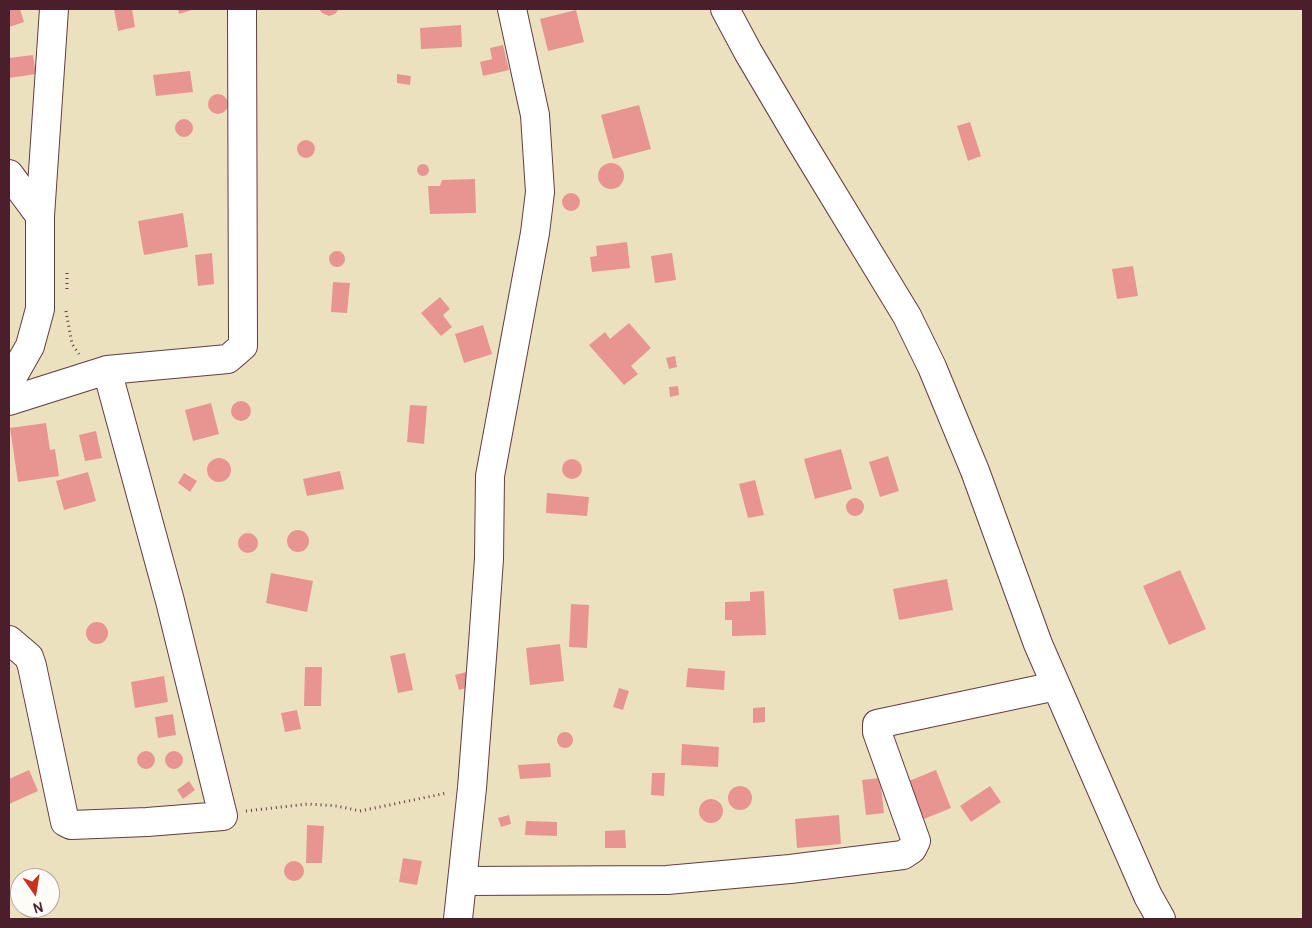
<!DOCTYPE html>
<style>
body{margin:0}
#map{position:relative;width:1312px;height:928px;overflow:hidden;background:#ece1bf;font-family:Pangolin,sans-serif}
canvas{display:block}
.frame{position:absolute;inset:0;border:10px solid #4a1f2b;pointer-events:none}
.north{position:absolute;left:10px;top:868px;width:50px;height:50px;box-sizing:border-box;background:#fdfcf7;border:1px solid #b5a4a5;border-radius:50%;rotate:167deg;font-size:14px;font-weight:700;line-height:20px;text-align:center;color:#4a1f2b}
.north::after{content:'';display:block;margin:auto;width:18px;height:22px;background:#c8321e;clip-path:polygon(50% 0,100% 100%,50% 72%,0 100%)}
</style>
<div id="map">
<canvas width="1312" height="928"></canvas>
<div class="frame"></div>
<div class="north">N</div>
</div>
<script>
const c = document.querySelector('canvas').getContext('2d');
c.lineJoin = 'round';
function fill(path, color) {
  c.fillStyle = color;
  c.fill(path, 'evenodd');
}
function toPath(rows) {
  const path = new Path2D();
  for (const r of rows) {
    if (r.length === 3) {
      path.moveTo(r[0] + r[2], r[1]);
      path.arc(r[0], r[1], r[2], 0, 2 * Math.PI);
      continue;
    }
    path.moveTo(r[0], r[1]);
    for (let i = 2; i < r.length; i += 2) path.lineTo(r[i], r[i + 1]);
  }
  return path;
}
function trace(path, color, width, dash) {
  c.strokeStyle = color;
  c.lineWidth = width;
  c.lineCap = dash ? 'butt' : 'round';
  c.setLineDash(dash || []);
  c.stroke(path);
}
const building = toPath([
 [9,9,20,9,24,22,9,27],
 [114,9,132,9,135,27,118,31],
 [178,9,195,9,179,14],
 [319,9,339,9,335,14,329,16,322,13],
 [576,10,584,42,548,51,540,19],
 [461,25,462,47,421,49,420,28],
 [503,45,509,70,483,76,480,62,492,59,490,48],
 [33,55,36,74,9,78,9,58],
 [190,71,193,92,156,96,153,75],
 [397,74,411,76,410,85,397,83],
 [218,104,10],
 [639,105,651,149,613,159,601,115],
 [184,128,9],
 [970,122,981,156,968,161,957,126],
 [306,149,9],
 [611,176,13],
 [423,170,6],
 [475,179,476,213,430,214,428,186,440,186,442,180],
 [571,202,9],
 [183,213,188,247,144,255,138,221],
 [627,242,630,268,592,272,590,257,597,256,596,246],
 [337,259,8],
 [212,253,214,284,198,286,195,255],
 [672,253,676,280,655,283,651,256],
 [1133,266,1138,296,1117,299,1112,269],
 [333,282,350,283,347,313,331,312],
 [440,297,450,309,443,315,452,327,441,336,421,313],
 [629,323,651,348,631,366,638,374,624,385,589,345,605,332,610,339],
 [483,325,492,354,464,363,455,334],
 [675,356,677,367,669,369,666,358],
 [678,386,679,395,670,397,669,387],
 [241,411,10],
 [211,403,219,434,193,441,185,410],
 [410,405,427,406,424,444,407,442],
 [46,423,50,450,55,449,59,476,18,482,10,428],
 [96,431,102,458,85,461,79,435],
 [841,449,852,489,815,499,804,459],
 [888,456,899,491,880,497,869,462],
 [219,470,12],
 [572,469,10],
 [340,471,344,489,307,496,303,479],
 [88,472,96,501,64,510,56,481],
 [184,473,197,481,190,492,178,483],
 [755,480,764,515,748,518,739,484],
 [547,493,589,497,587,516,546,513],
 [855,507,9],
 [298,541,11],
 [248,543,10],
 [1180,570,1206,629,1169,645,1143,586],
 [271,573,313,581,307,612,266,603],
 [947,579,953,610,899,620,893,589],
 [764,591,766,635,732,636,732,620,725,620,725,602,750,601,750,592],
 [571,604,589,605,587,648,569,647],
 [97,633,11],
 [560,644,564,681,530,685,526,648],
 [405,653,413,690,398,693,390,656],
 [305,667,322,667,321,706,304,706],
 [688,668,725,671,724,690,686,687],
 [466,672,470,687,459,690,455,675],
 [164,676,168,702,135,708,131,682],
 [619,688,629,691,623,710,613,707],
 [765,707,765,722,753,723,753,708],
 [297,710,301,729,285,732,281,713],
 [173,714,176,735,158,738,155,717],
 [565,740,8],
 [682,744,719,747,718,767,681,765],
 [174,760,9],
 [146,760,9],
 [550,763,551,777,520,779,518,765],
 [29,770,38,791,9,804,9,779],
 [936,770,951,808,924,819,909,781],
 [652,773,665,773,664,796,651,795],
 [880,778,884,813,866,815,862,780],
 [189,781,195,790,183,799,177,790],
 [990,786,1001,802,971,822,960,806],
 [740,798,12],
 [711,811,12],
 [509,815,511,824,501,827,498,818],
 [839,815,841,844,797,848,795,819],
 [526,821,557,822,557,836,525,835],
 [307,825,324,826,322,863,306,863],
 [625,830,626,848,605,848,605,831],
 [403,858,422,861,417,885,399,882],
 [294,871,10]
]);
const path = toPath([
 [67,273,67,292],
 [66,311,72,344,79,354],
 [246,811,308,804,337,806,360,811,447,793]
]);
const minor = toPath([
 [725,9,748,52,800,140,907,316,932,367,975,471,1038,644,1148,896,1161,919],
 [9,174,40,216],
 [107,370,228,359,243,346,242,9],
 [9,383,30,346,40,309,40,216,54,9],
 [9,401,107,370,170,601,223,816,147,822,71,825,65,822,32,666,29,657,9,640],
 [462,881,667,880,790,869,903,855,912,849,916,841,877,732,877,724,1056,686],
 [458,919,472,788,483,644,489,559,490,476,535,233,540,192,535,115,512,9]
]);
fill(building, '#e89592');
trace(minor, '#623c41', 30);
trace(path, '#623c41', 3, [1, 4]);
trace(minor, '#fff', 28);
</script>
